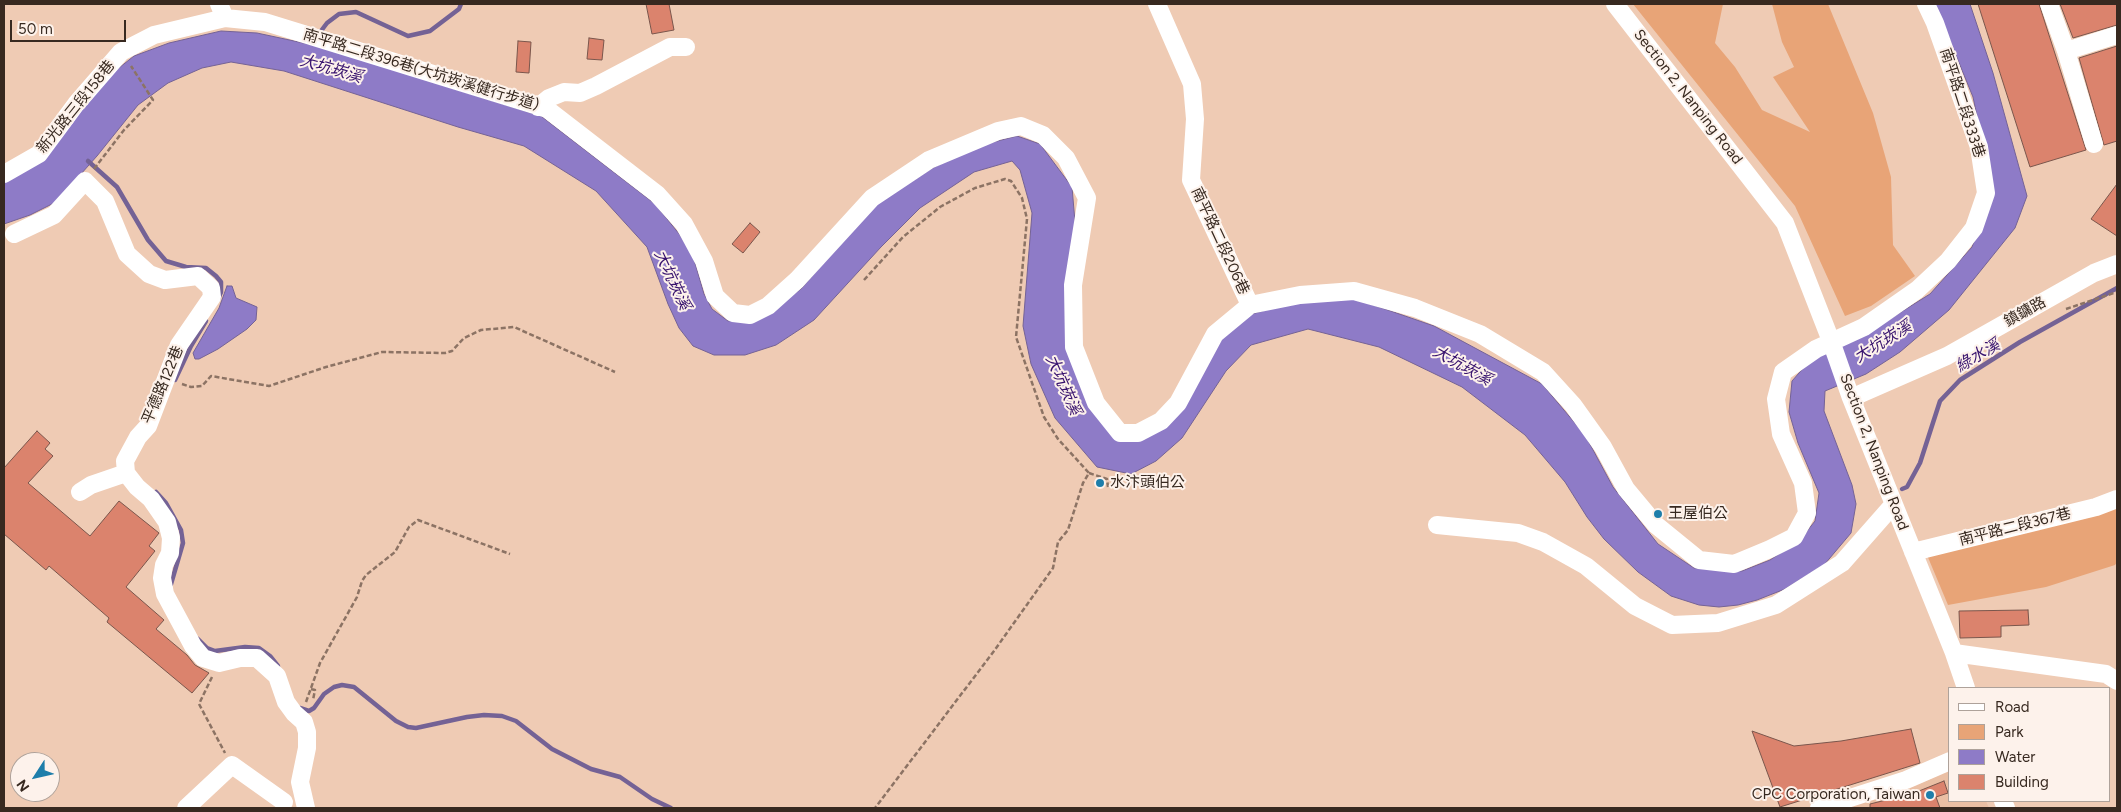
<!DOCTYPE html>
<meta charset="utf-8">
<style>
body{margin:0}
#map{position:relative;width:2121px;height:812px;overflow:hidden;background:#efcbb4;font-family:Figtree,sans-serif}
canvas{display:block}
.frame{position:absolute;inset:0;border:5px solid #372920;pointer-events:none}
.legend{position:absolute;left:1948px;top:687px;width:162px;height:115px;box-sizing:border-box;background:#fdf2eb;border:1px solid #aea29a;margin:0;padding:6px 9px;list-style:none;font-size:15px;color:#372920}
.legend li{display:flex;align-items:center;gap:10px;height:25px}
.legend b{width:25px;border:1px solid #aea29a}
.north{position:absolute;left:10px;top:752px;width:50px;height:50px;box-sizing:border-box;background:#fdf2eb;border:1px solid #aea29a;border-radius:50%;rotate:235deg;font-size:14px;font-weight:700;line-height:20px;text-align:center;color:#372920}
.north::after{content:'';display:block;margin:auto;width:18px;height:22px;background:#1e7eaa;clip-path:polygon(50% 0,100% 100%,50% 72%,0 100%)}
.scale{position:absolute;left:10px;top:20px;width:116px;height:22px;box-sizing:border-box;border:2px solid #372920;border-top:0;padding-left:6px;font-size:15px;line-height:18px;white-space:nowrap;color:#372920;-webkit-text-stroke:4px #fdf2eb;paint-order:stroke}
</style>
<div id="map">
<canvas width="2121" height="812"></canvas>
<div class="frame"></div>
<ul class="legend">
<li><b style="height:6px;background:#fff"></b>Road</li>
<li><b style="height:14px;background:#e8a477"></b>Park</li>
<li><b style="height:14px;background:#8e7bc7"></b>Water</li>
<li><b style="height:14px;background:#db836d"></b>Building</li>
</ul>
<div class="north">N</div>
<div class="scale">50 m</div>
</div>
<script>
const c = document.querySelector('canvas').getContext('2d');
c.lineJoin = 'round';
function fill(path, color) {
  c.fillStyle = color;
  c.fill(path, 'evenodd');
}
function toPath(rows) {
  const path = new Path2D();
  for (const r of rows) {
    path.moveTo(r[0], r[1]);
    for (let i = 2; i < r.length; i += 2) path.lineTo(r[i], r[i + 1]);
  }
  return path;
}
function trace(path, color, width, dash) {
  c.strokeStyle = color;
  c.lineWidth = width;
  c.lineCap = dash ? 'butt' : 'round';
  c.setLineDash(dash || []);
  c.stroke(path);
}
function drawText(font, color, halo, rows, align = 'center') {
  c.font = font + ' Figtree,"Noto Sans TC",sans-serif';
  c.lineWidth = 4;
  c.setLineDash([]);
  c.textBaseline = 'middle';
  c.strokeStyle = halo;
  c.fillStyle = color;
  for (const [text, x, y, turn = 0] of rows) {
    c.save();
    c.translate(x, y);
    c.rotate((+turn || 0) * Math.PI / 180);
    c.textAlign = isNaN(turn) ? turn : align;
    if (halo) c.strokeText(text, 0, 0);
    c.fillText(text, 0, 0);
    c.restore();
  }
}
const built = toPath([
 [1950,770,1950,801,1986,801,1989,808,1838,808,1915,786]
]);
const green = toPath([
 [1633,4,1723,4,1715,43,1735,67,1762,110,1810,132,1773,77,1794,67,1782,42,1772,4,1828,4,1873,113,1891,177,1893,245,1915,276,1871,306,1845,316,1795,206],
 [2117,506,2117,562,2115,565,2046,587,1948,605,1927,555]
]);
const water = toPath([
 [1935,4,1970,4,1993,73,2027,196,2015,228,1949,310,1900,352,1866,374,1825,391,1824,411,1852,485,1856,504,1851,533,1824,565,1785,589,1757,600,1738,605,1719,607,1699,605,1671,596,1638,572,1604,539,1587,517,1565,482,1525,435,1462,387,1379,347,1308,329,1251,345,1226,371,1182,438,1156,461,1131,474,1097,467,1055,418,1031,364,1023,326,1032,213,1020,170,1012,161,974,172,920,208,881,247,814,320,776,345,745,355,714,355,693,346,679,328,668,304,647,247,596,191,524,146,458,127,284,71,231,62,202,68,168,83,138,105,97,156,56,202,30,215,4,224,4,180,110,75,134,56,169,43,221,31,257,33,322,47,541,116,655,204,680,235,693,256,704,294,712,309,728,321,758,318,801,289,872,207,929,170,970,148,1017,136,1040,144,1072,187,1075,222,1066,347,1106,429,1148,437,1220,339,1245,316,1300,300,1353,298,1434,326,1542,384,1585,435,1613,487,1658,544,1694,568,1742,571,1770,560,1800,540,1815,521,1819,493,1798,443,1789,412,1792,381,1813,357,1861,337,1930,294,1972,247,1993,192,1973,97,1935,4],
 [227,286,232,286,236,298,257,307,256,320,247,329,218,349,199,359,195,359,193,353,219,308,227,286]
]);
const stream = toPath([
 [318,35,327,23,339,14,356,12,408,36,430,31,459,9,461,4],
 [88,161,117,187,148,240,166,261,186,267,206,268,216,276,221,282,221,292,218,299],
 [175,380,191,346,206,321],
 [1902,489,1907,487,1920,463,1940,401,1960,380,2020,342,2117,288],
 [156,492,166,503,181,530,183,543,171,584],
 [198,639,207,648,215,651,245,647,259,648,270,656,278,666],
 [300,708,309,711,314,708,324,694,334,687,342,685,354,687,396,721,408,727,416,728,467,717,484,715,502,716,516,721,552,749,591,769,620,777,652,799,671,808]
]);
const building = toPath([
 [646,4,669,4,674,30,652,34,646,4],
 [1978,4,2039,4,2086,150,2030,167,1978,4],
 [2060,4,2117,4,2117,25,2073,38,2060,4],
 [589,38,604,40,602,60,587,59,589,38],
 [518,41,531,42,529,73,516,72,518,41],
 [2117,46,2117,141,2104,145,2079,58,2117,46],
 [2117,184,2117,236,2091,219,2117,184],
 [750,223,760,232,743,253,732,244,750,223],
 [37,431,50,443,45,449,53,456,28,483,90,536,119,501,159,533,149,546,155,551,126,587,164,620,156,629,187,655,195,665,209,673,192,693,107,622,109,618,49,566,46,570,4,534,4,468,37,431],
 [2028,610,2029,625,2001,626,2001,637,1960,638,1959,611,2028,610],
 [1911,729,1920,763,1780,807,1752,731,1794,746,1841,741,1911,729],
 [1944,781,1948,793,1936,797,1940,808,1870,808,1870,804,1914,793,1944,781]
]);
const path = toPath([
 [94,169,124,130,153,100,131,66],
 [864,280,903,237,940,207,975,188,1005,179,1011,181,1022,198,1027,219,1016,337,1044,417,1058,439,1089,473,1083,483,1068,530,1058,542,1053,568,994,651,875,808],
 [2066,309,2117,292],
 [182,384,191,387,202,386,211,376,269,386,326,367,382,352,445,353,452,351,464,338,481,330,514,327,615,372],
 [1089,473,1107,479,1108,487],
 [212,677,199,704,225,753],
 [311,689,315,690,313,700],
 [306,702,320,663,357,597,362,581,366,575,395,552,409,527,418,520,510,554]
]);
const minor = toPath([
 [219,4,225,18],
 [1157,4,1192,84,1195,119,1191,180,1250,305],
 [1615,4,1785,223,1831,341,1851,398,1954,653,1966,688],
 [2049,4,2066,51],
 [538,107,549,98,564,92,580,93,596,86,670,47,686,47],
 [2094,144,2066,51,2117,35],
 [4,174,39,154,76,104,121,52,154,35,225,18,265,22,547,109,657,194,684,224,704,261,715,296,733,313,750,315,768,306,797,280,872,198,929,160,998,131,1021,126,1043,135,1066,158,1087,198,1073,285,1074,347,1096,403,1120,433,1138,433,1161,421,1178,403,1215,334,1250,305,1300,295,1354,291,1415,308,1480,334,1543,372,1573,405,1603,447,1626,489,1656,525,1699,560,1734,564,1770,549,1794,537,1807,513,1803,483,1781,434,1776,399,1783,372,1816,349,1864,327,1917,290,1948,261,1974,228,1986,193,1979,147,1935,23,1926,4],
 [14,234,54,215,85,181,105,201,127,254,149,274,165,280,198,276,211,288,212,297,179,345,148,426,138,437,125,461,126,473,137,487,151,499,167,522,171,538,170,553,164,565,162,578,165,594,193,646,203,658,219,663,240,658,257,658,277,676,286,702,294,713,304,722,307,732,307,748,300,782,306,808],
 [1851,398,1947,356,2094,273,2117,264],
 [80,492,91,485,126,473],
 [1437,525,1518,533,1543,542,1586,566,1635,606,1672,625,1718,623,1776,605,1842,563,1893,505],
 [1913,552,2096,507,2117,499],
 [1954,653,2106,674,2117,681],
 [2003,801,2006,808],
 [186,808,232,765,284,802],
 [1819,808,1906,780,1950,761]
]);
const markers = [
 [1100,483,5,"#1e7eaa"],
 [1658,514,5,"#1e7eaa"],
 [1930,795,5,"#1e7eaa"]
];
const streetNames = [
 ["南平路二段396巷(大坑崁溪健行步道)",421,70,17],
 ["Section 2, Nanping Road",1688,97,52],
 ["南平路二段333巷",1962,103,72],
 ["新光路三段158巷",76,107,-51],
 ["南平路二段206巷",1220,241,65],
 ["鎮鏞路",2025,312,-29],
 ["平德路122巷",163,385,-67],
 ["Section 2, Nanping Road",1874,452,69],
 ["南平路二段367巷",2015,527,-14]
];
const poiNames = [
 ["水汴頭伯公",1110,483],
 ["王屋伯公",1668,514],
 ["CPC Corporation, Taiwan",1920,795,"right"]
];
const waterNames = [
 ["大坑崁溪",331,69,16],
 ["大坑崁溪",672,280,65],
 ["大坑崁溪",1883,342,-32],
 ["綠水溪",1978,356,-31],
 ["大坑崁溪",1462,366,29],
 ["大坑崁溪",1063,385,66]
];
fill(built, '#eabfa4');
fill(green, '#e8a477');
fill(water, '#8e7bc7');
trace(water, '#746295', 1);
trace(stream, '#746295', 4.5);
fill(building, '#db836d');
trace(building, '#7a564c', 1);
trace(path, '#8c7364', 2.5, [5, 2.5]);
trace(minor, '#fff', 18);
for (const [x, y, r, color] of markers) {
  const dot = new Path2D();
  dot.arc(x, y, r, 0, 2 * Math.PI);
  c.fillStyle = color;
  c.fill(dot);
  trace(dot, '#fdf2eb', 2);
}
drawText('15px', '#372920', '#fdf2eb', streetNames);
drawText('15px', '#372920', '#fdf2eb', poiNames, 'left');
drawText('italic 16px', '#37126e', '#fdf2eb', waterNames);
</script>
